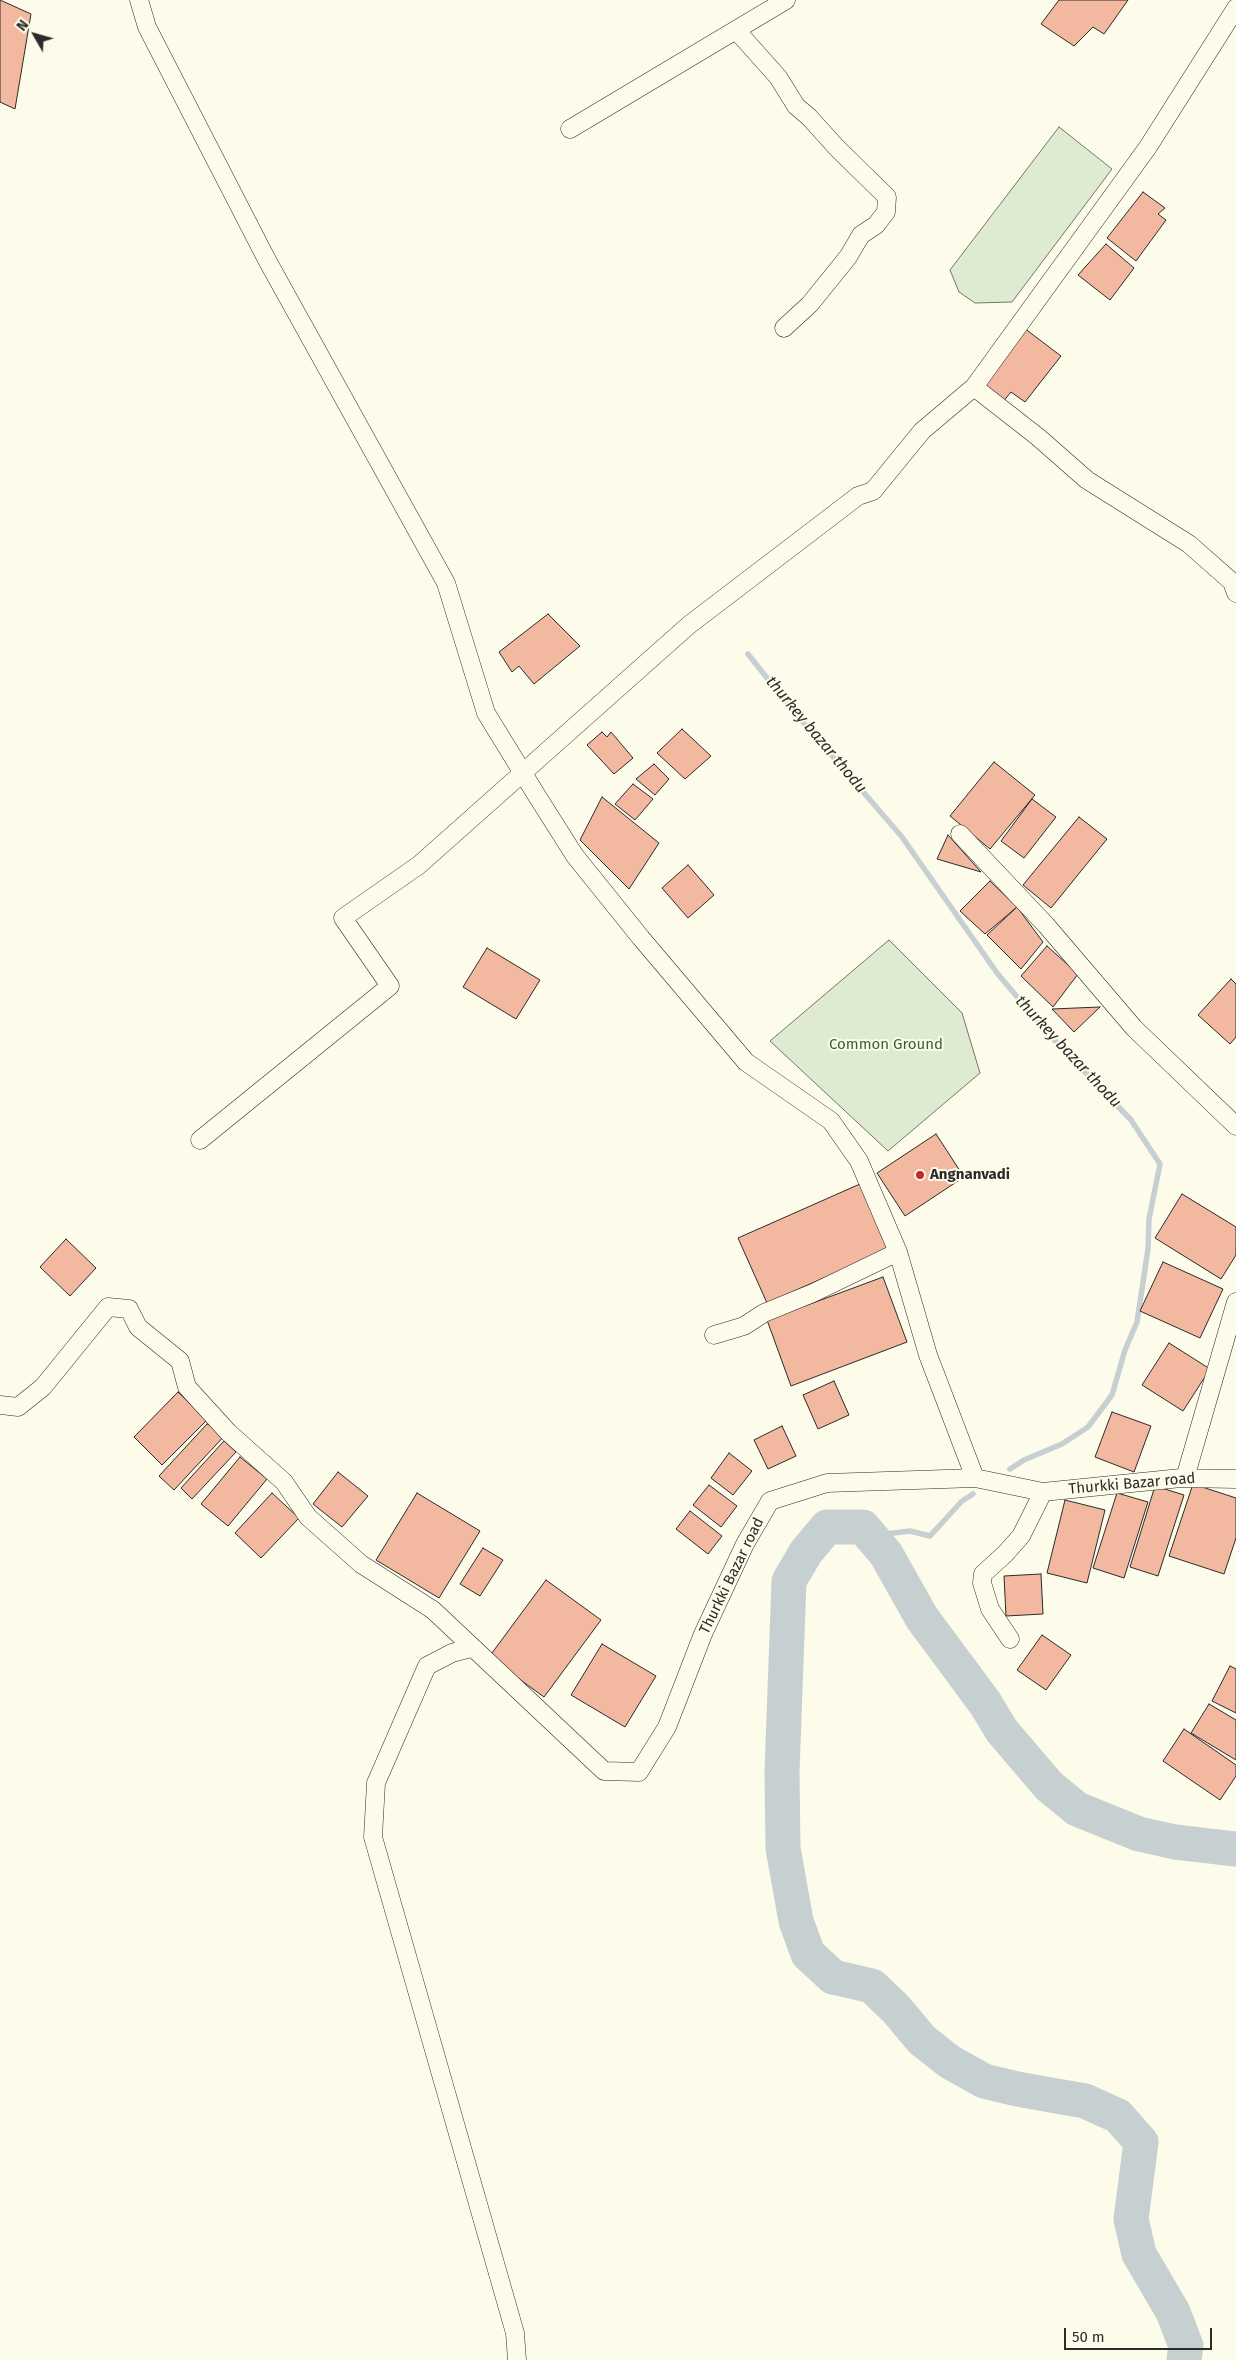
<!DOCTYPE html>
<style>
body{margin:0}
#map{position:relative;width:1236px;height:2360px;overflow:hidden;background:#fdfbea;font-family:"Fira Sans",sans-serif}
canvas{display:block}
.north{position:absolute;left:10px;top:10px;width:50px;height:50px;-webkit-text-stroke:4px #fdfbea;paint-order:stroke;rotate:308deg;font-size:14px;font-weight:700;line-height:20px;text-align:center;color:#2b2b2b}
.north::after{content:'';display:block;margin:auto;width:18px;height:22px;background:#2b2b2b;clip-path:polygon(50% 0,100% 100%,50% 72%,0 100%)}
.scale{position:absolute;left:1064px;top:2328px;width:148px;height:22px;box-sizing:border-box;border:2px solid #2b2b2b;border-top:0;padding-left:6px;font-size:15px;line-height:18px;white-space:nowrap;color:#2b2b2b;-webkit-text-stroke:4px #fdfbea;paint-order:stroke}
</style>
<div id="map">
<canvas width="1236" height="2360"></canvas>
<div class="north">N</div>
<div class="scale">50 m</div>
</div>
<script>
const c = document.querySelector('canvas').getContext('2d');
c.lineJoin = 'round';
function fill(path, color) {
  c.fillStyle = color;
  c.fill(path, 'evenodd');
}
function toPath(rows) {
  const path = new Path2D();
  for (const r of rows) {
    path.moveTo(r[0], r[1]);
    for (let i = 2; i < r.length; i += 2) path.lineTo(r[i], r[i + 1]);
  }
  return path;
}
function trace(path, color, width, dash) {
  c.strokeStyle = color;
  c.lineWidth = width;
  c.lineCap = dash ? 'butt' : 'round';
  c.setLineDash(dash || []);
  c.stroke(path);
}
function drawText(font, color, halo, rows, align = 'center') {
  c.font = font + ' "Fira Sans",sans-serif';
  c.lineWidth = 4;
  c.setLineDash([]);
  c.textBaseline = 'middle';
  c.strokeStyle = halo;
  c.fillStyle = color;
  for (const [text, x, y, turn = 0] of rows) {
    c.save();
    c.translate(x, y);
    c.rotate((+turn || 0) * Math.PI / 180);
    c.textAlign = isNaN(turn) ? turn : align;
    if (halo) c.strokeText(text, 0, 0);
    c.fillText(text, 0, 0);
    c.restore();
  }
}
const green = toPath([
 [1059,127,1112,169,1012,302,975,303,959,292,950,270,1059,127],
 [889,940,962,1013,980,1073,888,1151,770,1041,889,940]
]);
const stream = toPath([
 [748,654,790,707,902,837,997,973,1046,1031,1131,1120,1160,1164,1149,1219,1148,1249,1137,1322,1125,1350,1112,1395,1088,1427,1062,1444,1024,1460,1010,1469],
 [870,1536,910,1531,930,1536,962,1501,973,1494]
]);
const river = toPath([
 [1184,2360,1186,2346,1173,2312,1139,2254,1131,2219,1141,2142,1118,2116,1085,2101,1017,2089,984,2081,950,2062,922,2040,896,2009,872,1986,833,1977,808,1954,796,1921,783,1848,782,1772,789,1581,806,1552,827,1527,863,1527,886,1554,922,1618,985,1703,1002,1731,1049,1786,1077,1809,1139,1834,1175,1842,1236,1849]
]);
const building = toPath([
 [0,0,31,14,15,109,0,102,0,0],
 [1059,0,1128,0,1104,34,1093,27,1074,46,1041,24,1059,0],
 [1143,192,1165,208,1158,214,1166,220,1136,261,1107,238,1143,192],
 [1106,244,1134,268,1110,300,1078,275,1106,244],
 [1024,328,1061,356,1025,402,1011,392,1002,403,974,387,1024,328],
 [548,614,580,646,534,684,519,666,512,672,499,652,548,614],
 [682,729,711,756,685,779,657,753,682,729],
 [602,732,607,737,611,732,633,758,614,774,587,745,602,732],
 [994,762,1035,795,990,849,950,816,994,762],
 [654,764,669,779,655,795,636,779,654,764],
 [633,784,653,799,635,820,615,804,633,784],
 [602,797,659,843,629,889,580,840,602,797],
 [1032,799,1056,817,1024,858,1001,841,1032,799],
 [1079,817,1107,839,1051,908,1023,885,1079,817],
 [948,835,981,872,937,859,948,835],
 [688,865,714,895,688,918,662,888,688,865],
 [990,881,1017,907,985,934,960,911,990,881],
 [1017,907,1043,942,1021,969,987,935,1017,907],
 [1047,946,1078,974,1053,1007,1021,976,1047,946],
 [487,948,540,980,516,1019,463,987,487,948],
 [1231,979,1236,984,1236,1037,1230,1044,1198,1015,1231,979],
 [1100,1007,1074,1032,1052,1009,1100,1007],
 [936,1134,964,1177,905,1216,877,1173,936,1134],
 [860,1184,889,1249,767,1303,738,1238,860,1184],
 [1182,1194,1236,1227,1236,1255,1221,1279,1155,1238,1182,1194],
 [66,1239,96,1268,70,1296,40,1267,66,1239],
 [1163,1262,1223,1289,1200,1338,1140,1311,1163,1262],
 [883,1277,907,1342,791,1386,767,1320,883,1277],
 [1169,1343,1210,1369,1183,1411,1142,1385,1169,1343],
 [834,1381,849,1415,818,1429,803,1395,834,1381],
 [178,1392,207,1420,162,1465,134,1437,178,1392],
 [1112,1412,1151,1426,1134,1472,1095,1457,1112,1412],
 [207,1424,228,1432,174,1490,159,1476,207,1424],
 [782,1426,796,1456,768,1469,754,1440,782,1426],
 [224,1441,236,1452,192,1499,181,1488,224,1441],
 [729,1453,752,1471,733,1495,711,1478,729,1453],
 [240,1457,267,1479,228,1526,201,1504,240,1457],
 [338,1472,368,1496,342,1527,313,1504,338,1472],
 [1193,1484,1236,1498,1236,1538,1224,1574,1169,1556,1193,1484],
 [709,1485,737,1506,721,1527,693,1505,709,1485],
 [1155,1486,1184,1495,1158,1576,1130,1567,1155,1486],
 [272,1493,299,1518,261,1558,235,1533,272,1493],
 [417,1493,480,1531,439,1598,376,1560,417,1493],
 [1117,1493,1148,1502,1124,1578,1093,1568,1117,1493],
 [1065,1500,1105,1510,1087,1583,1047,1573,1065,1500],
 [690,1511,722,1536,708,1554,676,1529,690,1511],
 [483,1548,503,1560,480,1596,460,1584,483,1548],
 [1041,1574,1043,1614,1006,1616,1004,1576,1041,1574],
 [546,1580,601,1620,544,1697,489,1657,546,1580],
 [1042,1635,1071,1655,1046,1690,1017,1670,1042,1635],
 [602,1644,656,1676,625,1727,571,1695,602,1644],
 [1230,1666,1236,1669,1236,1713,1212,1701,1230,1666],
 [1209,1704,1236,1720,1236,1760,1191,1733,1209,1704],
 [1184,1729,1236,1765,1236,1776,1220,1800,1163,1761,1184,1729]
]);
const street = toPath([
 [139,0,147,27,267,260,446,583,486,713,537,796,575,856,641,938,746,1062,831,1121,859,1161,898,1252,928,1355,975,1478],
 [736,30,778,77,796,106,809,117,837,148,887,197,886,212,876,225,861,235,848,257,810,304,784,328],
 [570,129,786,0],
 [974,387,1038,437,1087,480,1189,544,1232,582,1236,593],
 [960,834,1046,925,1134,1028,1236,1126],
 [200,1140,390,986,343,918,419,865,689,625,858,496,873,491,922,431,974,387,1148,147,1236,8],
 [714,1335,744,1326,764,1313,813,1293,898,1252],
 [0,1405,18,1407,43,1387,108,1307,129,1309,138,1327,180,1361,187,1387,228,1432,284,1482,308,1517,361,1564,433,1610,604,1771,639,1772,667,1727,703,1634,745,1544,770,1501,827,1483,975,1478,1043,1492,1181,1478,1236,1479],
 [1185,1478,1236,1302],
 [1010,1639,990,1609,982,1583,983,1574,1005,1554,1021,1536,1043,1492],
 [471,1648,452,1653,427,1666,376,1783,373,1837,515,2333,517,2360]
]);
const markers = [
 [920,1175,5,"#c62828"]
];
const parkNames = [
 ["Common Ground",886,1045]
];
const poiNames = [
 ["Angnanvadi",930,1175]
];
const streetNames = [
 ["Thurkki Bazar road",1132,1484,-5],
 ["Thurkki Bazar road",732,1576,-64]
];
const waterNames = [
 ["thurkey bazar thodu",816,735,50],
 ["thurkey bazar thodu",1068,1052,47]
];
fill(green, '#deebd1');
trace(green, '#74746e', 1);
trace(stream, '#c7d0d0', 5.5);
trace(river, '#c7d0d0', 35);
fill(building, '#f2b8a0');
trace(building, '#2b2b2b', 1);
trace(street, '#2b2b2b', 19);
trace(street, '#fdfbea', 18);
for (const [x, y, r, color] of markers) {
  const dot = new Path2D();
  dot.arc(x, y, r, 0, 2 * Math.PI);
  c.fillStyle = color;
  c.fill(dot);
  trace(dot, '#fdfbea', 2);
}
drawText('15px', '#34623c', '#fdfbea', parkNames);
drawText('bold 15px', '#2b2b2b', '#fdfbea', poiNames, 'left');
drawText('15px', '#2b2b2b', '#fdfbea', streetNames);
drawText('italic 16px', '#2b2b2b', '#fdfbea', waterNames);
</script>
